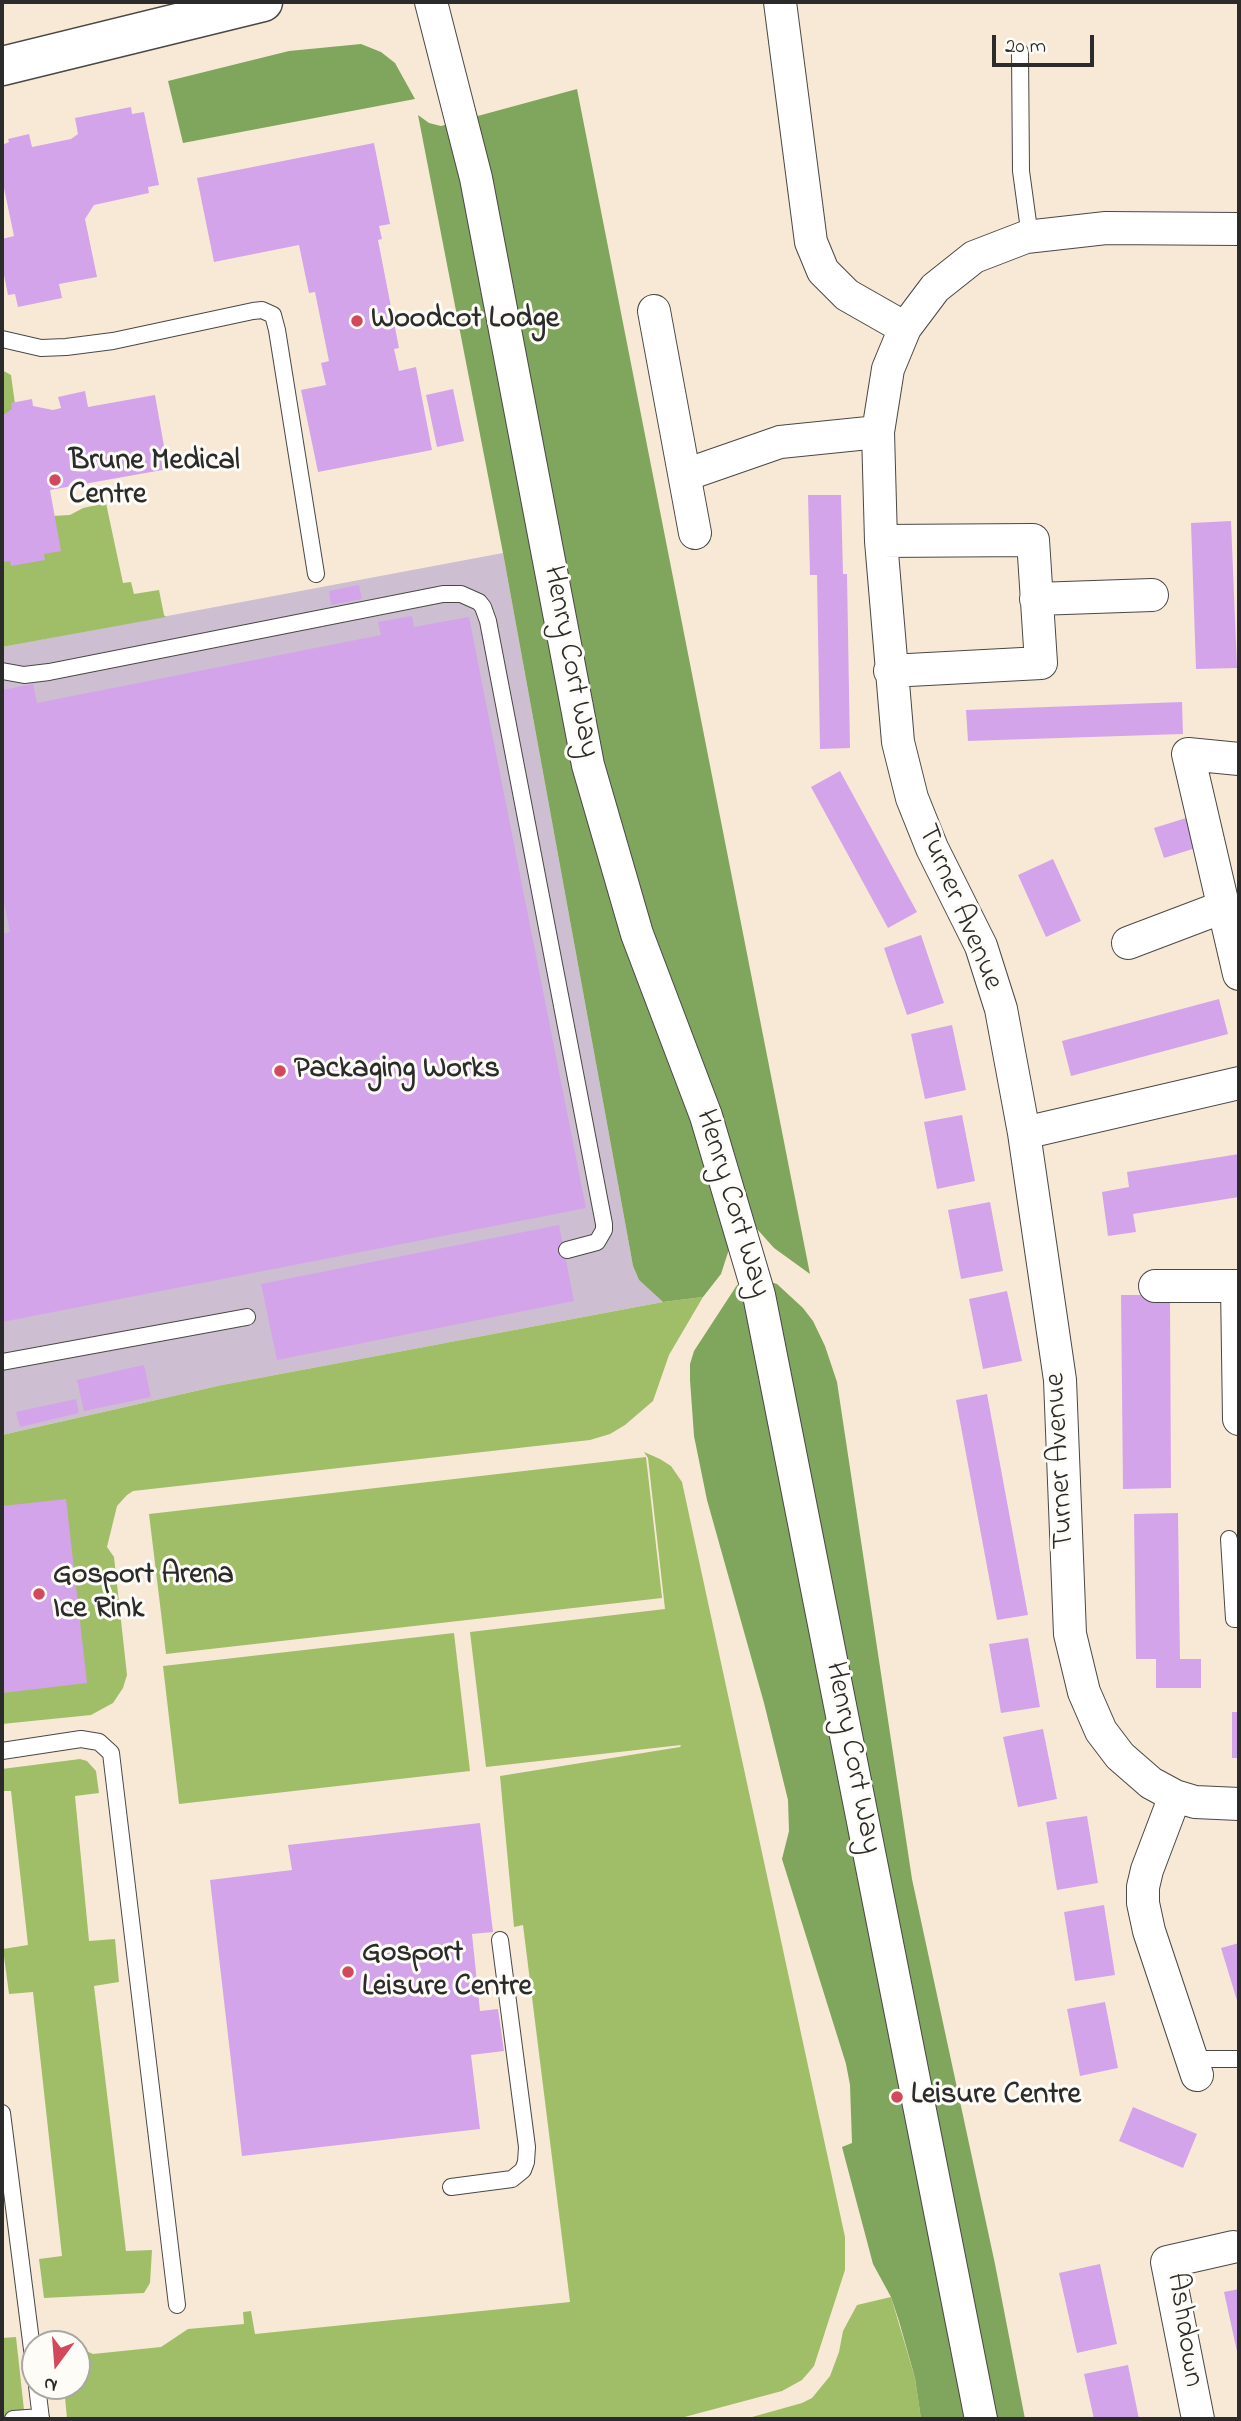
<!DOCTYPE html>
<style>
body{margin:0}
#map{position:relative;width:1241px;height:2421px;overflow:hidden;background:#f8e9d7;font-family:"Indie Flower",sans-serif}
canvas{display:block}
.frame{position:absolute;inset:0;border:4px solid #2b2b2b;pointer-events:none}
.north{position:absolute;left:21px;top:2330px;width:70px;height:70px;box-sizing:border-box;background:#fdfcf7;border:2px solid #a9a8a5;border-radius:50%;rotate:196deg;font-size:19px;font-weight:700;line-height:28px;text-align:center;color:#2b2b2b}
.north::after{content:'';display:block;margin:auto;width:24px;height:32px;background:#d1495b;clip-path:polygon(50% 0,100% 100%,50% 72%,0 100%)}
.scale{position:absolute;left:992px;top:35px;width:102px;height:32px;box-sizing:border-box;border:4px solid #2b2b2b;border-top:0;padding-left:9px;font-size:21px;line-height:24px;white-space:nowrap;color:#2b2b2b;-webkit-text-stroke:5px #fdfcf7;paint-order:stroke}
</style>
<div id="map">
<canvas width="1241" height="2421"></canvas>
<div class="frame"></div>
<div class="north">N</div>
<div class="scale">20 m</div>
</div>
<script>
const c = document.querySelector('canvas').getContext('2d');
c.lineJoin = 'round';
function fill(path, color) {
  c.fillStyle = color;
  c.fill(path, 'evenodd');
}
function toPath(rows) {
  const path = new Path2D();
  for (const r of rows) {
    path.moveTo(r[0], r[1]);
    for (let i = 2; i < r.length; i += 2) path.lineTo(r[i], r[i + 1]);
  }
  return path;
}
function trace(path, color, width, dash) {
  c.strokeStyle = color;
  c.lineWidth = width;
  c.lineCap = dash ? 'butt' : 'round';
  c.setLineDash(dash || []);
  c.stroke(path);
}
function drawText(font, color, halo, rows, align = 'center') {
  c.font = font + ' "Indie Flower",sans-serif';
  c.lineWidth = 6;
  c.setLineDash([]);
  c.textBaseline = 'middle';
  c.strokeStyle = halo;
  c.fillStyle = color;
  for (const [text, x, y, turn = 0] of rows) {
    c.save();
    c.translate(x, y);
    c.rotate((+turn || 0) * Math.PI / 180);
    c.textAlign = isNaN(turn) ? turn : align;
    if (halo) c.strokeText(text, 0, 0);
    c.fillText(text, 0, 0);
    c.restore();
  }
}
const industrial = toPath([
 [503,553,633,1266,639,1280,663,1302,222,1385,2,1435,2,647]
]);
const green = toPath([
 [2,370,11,375,19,433,52,516,70,515,83,508,106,503,123,583,131,582,134,594,159,590,164,615,166,617,2,647],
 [703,1297,669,1355,653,1401,625,1425,610,1434,590,1440,133,1491,127,1495,117,1506,107,1547,114,1557,127,1675,123,1688,113,1703,91,1715,2,1724,2,1435,222,1385,663,1302],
 [644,1452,660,1459,671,1466,682,1482,845,2237,845,2270,814,2366,802,2380,782,2391,677,2419,67,2419,64,2386,77,2386,77,2347,93,2354,161,2347,188,2329,244,2324,243,2312,251,2311,255,2334,570,2302,523,1925,514,1927,500,1776,680,1747,681,1745,486,1767,470,1632,665,1609,648,1458],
 [646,1457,662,1598,166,1654,149,1514],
 [454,1633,470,1771,179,1804,163,1666],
 [80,1759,87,1761,96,1771,99,1793,75,1796,89,1941,115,1939,119,1982,94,1986,126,2251,152,2250,150,2283,144,2293,44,2298,39,2259,62,2256,33,1992,9,1994,3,1949,28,1945,11,1791,2,1791,2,1769],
 [891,2297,915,2378,921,2419,745,2419,802,2403,812,2398,830,2376,839,2352,843,2331,857,2305],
 [16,2337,25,2419,2,2419,2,2338]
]);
const forest = toPath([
 [361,44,381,52,395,63,415,99,183,143,168,81,289,51],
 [577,89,810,1274,774,1248,749,1220,733,1237,721,1274,703,1297,663,1302,639,1280,633,1266,503,553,418,115,429,123,441,126],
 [764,1280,777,1284,803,1308,813,1321,825,1346,837,1382,912,1879,995,2264,1025,2419,921,2419,915,2378,899,2321,891,2297,873,2264,842,2147,852,2143,850,2085,846,2064,782,1859,789,1831,788,1800,764,1703,707,1500,694,1436,690,1380,690,1364,694,1351,737,1285,748,1281]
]);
const building = toPath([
 [131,107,132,114,144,112,159,185,148,187,149,193,94,205,85,219,97,277,59,284,62,298,18,307,15,294,8,295,2,265,2,239,14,236,4,188,2,189,2,145,9,142,8,139,29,134,32,147,71,139,78,134,75,118],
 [374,143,390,224,379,226,382,239,378,240,399,348,394,349,399,371,416,367,432,450,318,472,301,390,326,385,321,363,329,361,315,292,309,293,299,245,214,262,197,178],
 [453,389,464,441,437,447,426,395],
 [85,391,88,407,155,395,168,469,50,490,61,551,44,554,45,560,11,566,10,561,2,562,2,416,12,409,11,403,32,399,33,406,53,410,61,408,58,397],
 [808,495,841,495,843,574,847,574,850,748,820,749,817,575,810,575],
 [1231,521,1237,668,1196,669,1191,523],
 [359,585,362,599,331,605,329,591],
 [412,616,414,627,469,617,586,1208,2,1322,2,934,10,932,4,903,2,903,2,690,33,684,37,703,381,635,378,622],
 [1182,702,1183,734,968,741,966,710],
 [840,771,917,912,888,928,811,787],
 [1186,818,1196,848,1164,858,1154,828],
 [1053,859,1081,921,1046,937,1018,875],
 [921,935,944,1003,907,1015,884,948],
 [1219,999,1228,1034,1071,1076,1062,1041],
 [952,1025,966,1090,925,1099,911,1034],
 [962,1115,975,1181,937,1189,924,1122],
 [1239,1154,1239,1197,1133,1214,1136,1232,1108,1236,1102,1192,1129,1187,1127,1172],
 [990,1202,1003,1271,961,1279,948,1210],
 [559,1225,574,1301,277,1360,261,1284],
 [1007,1291,1022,1361,983,1369,969,1299],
 [1121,1295,1170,1295,1171,1488,1123,1489],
 [144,1365,151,1397,84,1411,77,1380],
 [987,1394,1028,1615,997,1620,956,1400],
 [76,1399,79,1413,20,1427,16,1412],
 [66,1499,87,1683,2,1693,2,1506],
 [1178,1513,1180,1659,1201,1659,1201,1688,1156,1688,1156,1659,1136,1659,1134,1514],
 [1028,1638,1040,1707,1001,1713,989,1644],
 [1232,1712,1239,1712,1239,1758,1232,1758],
 [1043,1729,1057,1799,1018,1807,1003,1737],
 [1087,1816,1098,1883,1057,1890,1046,1822],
 [480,1823,493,1932,472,1934,480,2011,498,2009,504,2051,471,2055,480,2129,242,2156,210,1880,292,1870,288,1845],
 [1104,1905,1115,1975,1075,1981,1064,1912],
 [1239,1943,1239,2007,1221,1948],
 [1105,2002,1118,2068,1080,2076,1067,2009],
 [1133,2107,1197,2134,1183,2168,1119,2141],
 [1100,2264,1117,2344,1077,2353,1059,2273],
 [1239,2289,1239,2356,1238,2356,1224,2292],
 [1128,2365,1139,2419,1094,2419,1084,2374]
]);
const lane = toPath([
 [1020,52,1021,171,1030,237],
 [2,339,41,348,66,347,113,341,253,311,262,310,273,315,277,330,316,574],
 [2,671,24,675,49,672,443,594,461,594,479,602,483,607,488,621,604,1224,604,1230,597,1242,567,1250],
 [2,1362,247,1317],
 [1229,1539,1234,1619,1239,1619],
 [2,1751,81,1739,99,1742,111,1753,177,2305],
 [1192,2059,1239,2059],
 [2,2113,35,2373],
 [451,2187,512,2179,523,2170,526,2162,527,2147,500,1940],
 [37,2386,41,2419],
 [13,2419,41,2417]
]);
const street = toPath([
 [431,2,476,178,588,765,637,934,706,1116,759,1295,981,2419],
 [780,2,811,242,823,271,847,295,905,328],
 [1239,229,1106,228,1026,237,974,257,935,288,905,328,888,369,878,432,881,541,898,742,912,798,932,848,981,946,1001,1009,1024,1133,1060,1380,1070,1634,1084,1692,1101,1731,1120,1756,1151,1783,1175,1796,1195,1802,1239,1804],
 [654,311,695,533],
 [685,475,780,442,878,432],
 [881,541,1033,540,1041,663,890,671],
 [1036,599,1152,595],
 [1239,759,1188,754,1239,974],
 [1128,943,1223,907],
 [1024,1133,1239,1083],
 [1155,1286,1239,1286],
 [1237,1286,1239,1419],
 [1175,1796,1147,1870,1143,1887,1143,1903,1149,1931,1197,2075],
 [1198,2419,1167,2262,1233,2247]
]);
const secondary = toPath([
 [2,66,263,2]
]);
const markers = [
 [357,321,7,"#d1495b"],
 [55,480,7,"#d1495b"],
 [280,1071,7,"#d1495b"],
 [39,1594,7,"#d1495b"],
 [348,1972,7,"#d1495b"],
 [897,2097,7,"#d1495b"]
];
const poiNames = [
 ["Woodcot Lodge",371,321],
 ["Brune Medical",69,463],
 ["Centre",69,497],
 ["Packaging Works",294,1071],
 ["Gosport Arena",53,1577],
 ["Ice Rink",53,1611],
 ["Gosport",362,1955],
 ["Leisure Centre",362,1989],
 ["Leisure Centre",911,2097]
];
const streetNames = [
 ["Henry Cort Way",569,662,79],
 ["Turner Avenue",958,908,67],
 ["Henry Cort Way",731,1204,73],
 ["Turner Avenue",1062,1461,-93],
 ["Henry Cort Way",851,1758,79],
 ["Ashdown",1183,2330,81]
];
fill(industrial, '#cebed1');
fill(green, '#a0be67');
fill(forest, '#80a55c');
fill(building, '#d4a4ea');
trace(lane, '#4a4845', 18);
trace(street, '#4a4845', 34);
trace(secondary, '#4a4845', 41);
trace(lane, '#fff', 16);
trace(street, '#fff', 32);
trace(secondary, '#fff', 38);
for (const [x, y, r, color] of markers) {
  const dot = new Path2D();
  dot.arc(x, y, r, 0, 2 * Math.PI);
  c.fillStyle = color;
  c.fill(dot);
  trace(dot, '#fdfcf7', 2.5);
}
drawText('bold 30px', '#2b2b2b', '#fdfcf7', poiNames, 'left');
drawText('30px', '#2b2b2b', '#fdfcf7', streetNames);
</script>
